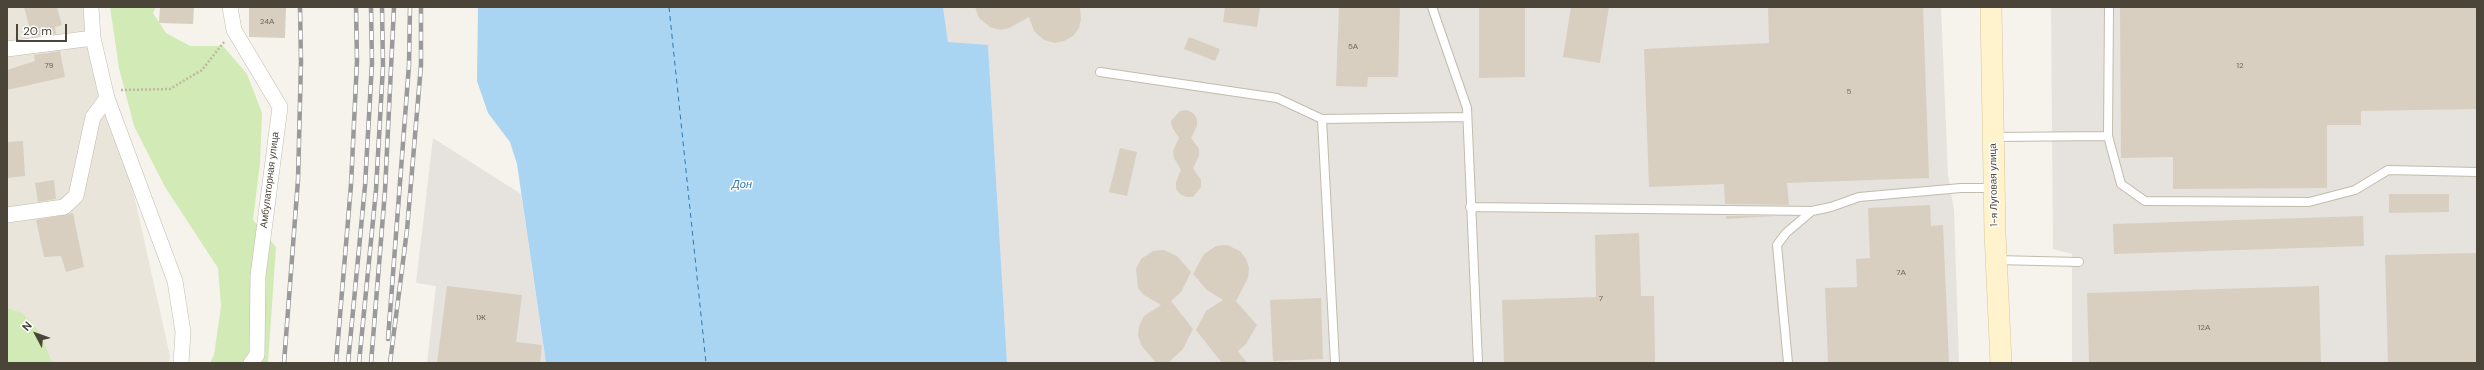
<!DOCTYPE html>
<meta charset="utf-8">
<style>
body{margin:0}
#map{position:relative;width:2484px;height:370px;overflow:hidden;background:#f6f3ec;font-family:"DM Sans",sans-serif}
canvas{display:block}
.frame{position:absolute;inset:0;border:8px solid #4b4439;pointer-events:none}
.north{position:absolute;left:16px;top:314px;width:40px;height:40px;-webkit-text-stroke:3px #fff;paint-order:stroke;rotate:311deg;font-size:11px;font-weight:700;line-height:16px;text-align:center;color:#4b4439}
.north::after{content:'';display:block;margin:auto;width:14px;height:18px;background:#4b4439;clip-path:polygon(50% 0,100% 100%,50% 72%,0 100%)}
.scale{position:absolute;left:16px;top:24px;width:51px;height:18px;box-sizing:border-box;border:2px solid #4b4439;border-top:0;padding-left:5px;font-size:12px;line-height:14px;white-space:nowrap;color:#4b4439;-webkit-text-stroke:3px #fff;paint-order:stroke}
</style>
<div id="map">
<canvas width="2484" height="370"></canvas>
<div class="frame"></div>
<div class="north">N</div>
<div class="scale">20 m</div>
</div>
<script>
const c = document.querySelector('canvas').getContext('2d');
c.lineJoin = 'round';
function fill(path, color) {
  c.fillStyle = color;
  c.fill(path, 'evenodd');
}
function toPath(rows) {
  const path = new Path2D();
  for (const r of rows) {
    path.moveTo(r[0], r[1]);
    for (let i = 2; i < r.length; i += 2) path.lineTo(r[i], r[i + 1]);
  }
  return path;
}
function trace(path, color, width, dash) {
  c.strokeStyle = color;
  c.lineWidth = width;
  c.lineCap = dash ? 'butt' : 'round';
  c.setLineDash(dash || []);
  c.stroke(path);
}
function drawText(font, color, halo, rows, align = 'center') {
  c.font = font + ' "DM Sans",sans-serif';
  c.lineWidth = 3;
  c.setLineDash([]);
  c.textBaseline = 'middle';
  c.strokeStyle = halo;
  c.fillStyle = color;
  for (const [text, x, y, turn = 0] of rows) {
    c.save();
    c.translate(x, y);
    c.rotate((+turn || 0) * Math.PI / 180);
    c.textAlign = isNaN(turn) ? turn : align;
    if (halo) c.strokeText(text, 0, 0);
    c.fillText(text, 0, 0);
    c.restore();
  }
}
const residential = toPath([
 [7,7,92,7,170,356,169,363,7,363]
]);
const industrial = toPath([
 [943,7,1941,7,1948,175,1954,210,1959,363,1007,363,988,46,948,42],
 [2051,7,2477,7,2477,363,2072,363,2072,254,2053,249],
 [433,138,521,194,546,363,427,363,436,286,416,283]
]);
const green = toPath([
 [110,7,156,7,153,13,166,33,190,46,223,46,247,74,262,113,260,163,253,220,276,247,268,363,210,363,214,355,221,306,218,268,165,187,134,126,119,68],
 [7,308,22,313,39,331,51,360,56,363,7,363]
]);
const water = toPath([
 [478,7,943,7,948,42,988,45,1007,363,546,363,517,164,510,142,488,113,477,81]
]);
const ferry = toPath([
 [669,7,706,363]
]);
const building = toPath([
 [24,7,57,7,62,25,55,27,56,34,32,37],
 [160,7,194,7,193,24,159,23],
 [249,7,286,7,285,38,249,37],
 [975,7,1080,7,1081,19,1079,28,1073,36,1064,41,1055,43,1044,40,1034,31,1029,17,1009,28,1000,30,990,27,979,18],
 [1225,7,1260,7,1257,27,1223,22],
 [1339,7,1400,7,1398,77,1368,77,1367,87,1336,86],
 [1479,7,1525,7,1525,77,1479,78],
 [1571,7,1609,7,1600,63,1563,57],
 [1768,7,1923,7,1929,178,1787,183,1789,205,1725,204,1724,184,1649,187,1644,49,1769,43],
 [2120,7,2477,7,2477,109,2361,111,2361,125,2327,125,2327,188,2173,189,2173,157,2121,158],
 [1189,37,1220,49,1215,61,1184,49],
 [60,51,65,77,7,90,7,70,35,61,34,55],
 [1187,110,1193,113,1197,119,1197,126,1191,138,1199,149,1199,156,1193,168,1201,180,1201,187,1193,197,1186,197,1180,194,1176,189,1176,182,1181,170,1174,158,1173,151,1179,138,1172,127,1171,121,1180,111],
 [23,141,25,176,7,178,7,142],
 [1120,148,1137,152,1127,196,1109,192],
 [54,180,56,199,38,202,35,183],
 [2389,194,2449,194,2449,212,2389,213],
 [1930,205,1931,226,1943,225,1949,363,1828,363,1825,288,1857,287,1856,259,1870,258,1868,208],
 [73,213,84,267,66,272,61,256,44,257,36,220],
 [1726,216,1776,216,1726,219],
 [2363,216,2364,246,2114,254,2113,224],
 [1639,233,1641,296,1654,296,1655,363,1504,363,1502,300,1596,297,1595,235],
 [1227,245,1240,251,1246,259,1249,268,1248,278,1236,301,1257,325,1246,344,1238,351,1247,363,1222,363,1196,330,1206,311,1223,300,1207,290,1193,274,1204,254,1216,246],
 [1164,250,1177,256,1191,272,1181,292,1171,301,1193,329,1183,349,1168,363,1156,363,1141,345,1138,335,1139,326,1144,316,1161,305,1144,295,1138,288,1136,269,1141,259,1153,251],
 [2477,253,2477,363,2388,363,2385,255],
 [447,286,522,295,516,342,542,345,540,363,437,363],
 [2319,286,2321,363,2089,363,2087,293],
 [1321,298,1323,359,1273,361,1270,300]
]);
const path = toPath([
 [121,90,170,89,202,70,224,42]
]);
const lane = toPath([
 [1432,7,1467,108,1478,363],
 [2109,7,2108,136,2121,184,2145,201,2309,202,2355,190,2388,170,2477,172],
 [1100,72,1277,98,1322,119,1467,117],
 [1322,119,1335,363],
 [1993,137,2108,136],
 [1470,207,1812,211],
 [1997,260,2079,262],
 [1788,363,1777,245,1786,233,1812,211,1831,207,1859,197,1961,188,1993,188]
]);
const street = toPath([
 [91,7,93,38,107,98,175,281,183,332,181,363],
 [230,7,234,30,280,107,258,276,257,355,251,363],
 [7,49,93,38],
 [7,215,64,207,76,196,93,117,107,98]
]);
const secondary = toPath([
 [1991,7,1995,233,2001,363]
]);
const rail = toPath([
 [388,339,409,65,410,7],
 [284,363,298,180,301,62,300,7],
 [336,363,351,185,357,61,356,7],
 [348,363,365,186,372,63,371,7],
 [359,363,376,190,383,66,382,7],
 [371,363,385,191,394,7],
 [390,363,407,230,421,65,421,7]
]);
const numberNames = [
 ["24А",267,22],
 ["5А",1353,47],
 ["79",49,66],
 ["12",2240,66],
 ["5",1849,92],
 ["7А",1901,273],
 ["7",1601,299],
 ["1Ж",481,318],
 ["12А",2204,328]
];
const streetNames = [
 ["Амбулаторная улица",270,180,-83],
 ["1-я Луговая улица",1994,185,-91]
];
const waterNames = [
 ["Дон",742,185]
];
fill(residential, '#eae5da');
fill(industrial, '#e6e2dd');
fill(green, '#d2eab5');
fill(water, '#a9d4f2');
trace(ferry, '#2e7ab2', 1, [5, 4]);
fill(building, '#d8cfc1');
trace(lane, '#c2bbae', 10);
trace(street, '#c2bbae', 16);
trace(secondary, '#d6c79b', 22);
trace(path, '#c4b79f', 2.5, [2, 2]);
trace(lane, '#fff', 8);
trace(street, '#fff', 15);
trace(secondary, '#fff3cd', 21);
trace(rail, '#9a9a9a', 4.5);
trace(rail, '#fff', 3, [9]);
drawText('8px', '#6e675b', null, numberNames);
drawText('10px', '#4b4439', '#fff', streetNames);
drawText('italic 11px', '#2e7ab2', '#fff', waterNames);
</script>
